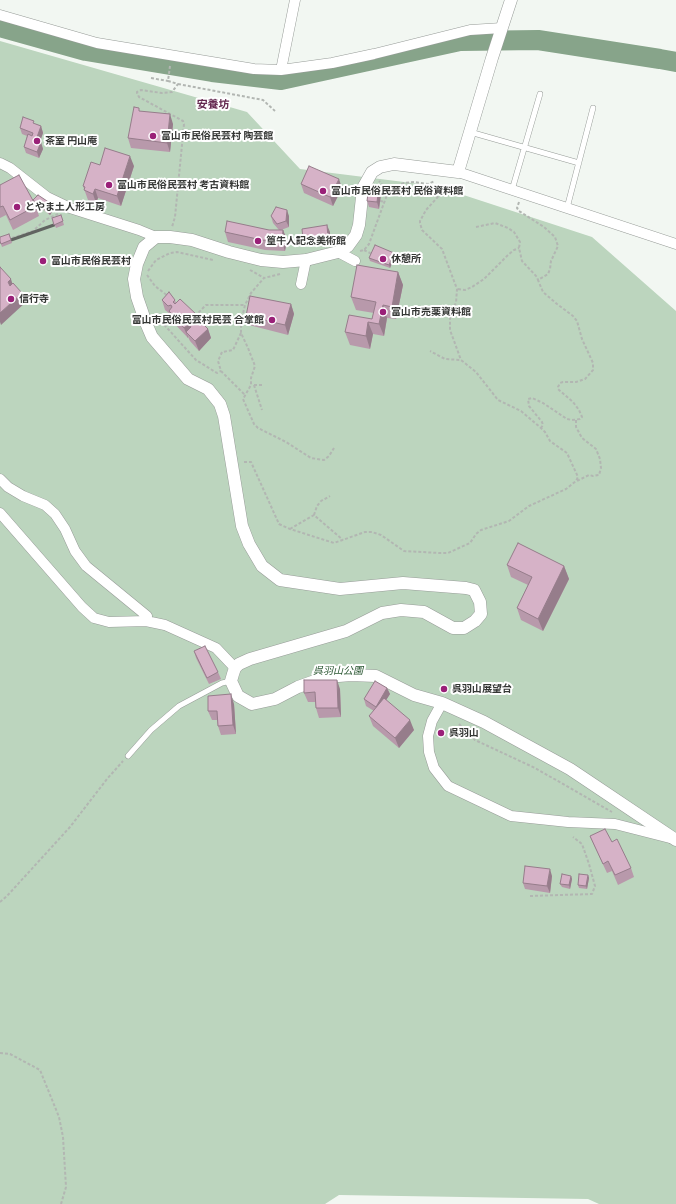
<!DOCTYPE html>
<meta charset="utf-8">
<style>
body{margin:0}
canvas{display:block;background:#f2f7f2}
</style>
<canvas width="676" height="1204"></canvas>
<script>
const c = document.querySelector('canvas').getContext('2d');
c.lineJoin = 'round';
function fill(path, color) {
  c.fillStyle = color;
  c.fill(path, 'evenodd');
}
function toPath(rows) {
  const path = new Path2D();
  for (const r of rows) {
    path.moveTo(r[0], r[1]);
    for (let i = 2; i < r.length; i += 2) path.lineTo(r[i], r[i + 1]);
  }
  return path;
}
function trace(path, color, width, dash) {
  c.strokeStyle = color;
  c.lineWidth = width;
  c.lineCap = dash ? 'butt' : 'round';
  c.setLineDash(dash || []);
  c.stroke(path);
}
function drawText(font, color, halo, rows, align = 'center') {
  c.font = font + ' Merriweather,"Noto Sans JP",serif';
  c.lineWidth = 4;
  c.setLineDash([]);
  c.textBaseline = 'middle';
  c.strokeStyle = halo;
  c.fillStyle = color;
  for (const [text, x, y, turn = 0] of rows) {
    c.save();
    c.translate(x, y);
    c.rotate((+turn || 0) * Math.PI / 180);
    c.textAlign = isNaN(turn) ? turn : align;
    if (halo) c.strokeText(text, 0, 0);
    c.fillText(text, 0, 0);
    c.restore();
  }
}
const green = toPath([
 [0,41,247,112,300,169,436,186,592,237,676,311,676,1204,599,1204,588,1199,339,1195,325,1204,0,1204]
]);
const river = toPath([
 [0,27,86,51,212,72,281,80,460,41,538,40,660,59,676,62]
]);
const path = toPath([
 [170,66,168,81,178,84,172,92,162,93,141,90,137,92,137,93,139,97,183,121,184,124,175,217,172,227],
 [151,78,168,81],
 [178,84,263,100,275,111],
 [445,189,426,210,420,221,420,223,422,230,442,249,457,289,456,303,450,313,450,330,461,360],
 [388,191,394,187,404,183,414,182,428,184,435,181],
 [380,201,385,202],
 [519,202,517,208,519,211,544,227,555,237,558,246,551,261,550,269,548,274,538,280,543,292,557,304,573,316,577,321,582,339,593,363,593,370,585,379,576,382,563,382,560,383,558,387,558,389,573,402,579,410,582,417,580,419,572,420,567,419,543,403,532,398,528,399,529,406,542,422,543,425,541,428],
 [476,227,495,223,508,228,514,232,520,242,519,248,522,261,537,277,538,280],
 [12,238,33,231,45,220,58,214],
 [364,250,372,254],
 [360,251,364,250,369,244,388,192,379,181],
 [250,270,264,278],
 [148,271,156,260,170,253,177,252,213,260],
 [280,274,264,278,251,293,245,305,241,322,241,333,248,348,255,366,251,378,251,385,243,399,254,424,258,428,286,442,311,458,324,460,329,456,334,448],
 [147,275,155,286,168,296],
 [458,289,465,290,472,287,484,279,508,255,514,250,519,248],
 [195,316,206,305,245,305],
 [157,320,159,319,196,360,217,373,221,371],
 [241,333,233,350,222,352,218,361,221,371,245,395],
 [254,385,262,410],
 [254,385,263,385],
 [576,420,576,427,582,438,596,449,600,459,601,468,599,475,593,476,589,475,577,481],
 [244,462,251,462,279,524,290,529,334,543,365,532,372,532,381,535,404,551,439,553,448,553,470,543,476,534,481,530,509,521,529,506,566,489,576,481,578,477,567,453,550,441,545,432,541,428,521,411,498,400,476,372,461,360,445,359,430,351],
 [314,515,317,506,321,501,330,496],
 [290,529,314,515,343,540],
 [459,724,475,740,535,768,612,812],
 [530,896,592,894,595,886,589,864,582,844,573,837],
 [0,902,7,896,70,827,107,779,123,761],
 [0,1053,10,1054,40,1070,59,1117,63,1137,66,1187,61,1204]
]);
const service = toPath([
 [470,132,579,163],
 [512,190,540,94],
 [567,208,593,108],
 [128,756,151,730,179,706,222,683,231,681]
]);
const minor = toPath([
 [0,15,97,43,254,69,281,70,332,63,374,54,470,30,502,28],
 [281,70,295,0],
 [0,163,10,168,47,197,70,208,139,230,156,237],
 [458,172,676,244],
 [338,252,355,261],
 [301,284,306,260],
 [0,479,8,487,23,496,45,505,55,514,65,529,75,551,86,566,147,616,146,621],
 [0,513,82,607,94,618,109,622,146,621,165,625,216,648,235,668],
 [442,703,432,721,428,736,429,752,434,768,448,786,511,816,568,822,615,824,670,838]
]);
const tertiary = toPath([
 [511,0,492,58,458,172,394,164,380,167,372,172,363,188,359,225,356,235,348,246,338,252,306,260,283,262,261,260,229,252,192,240,170,237,156,237,144,247,137,264,134,279,137,297,146,323,152,337,188,379,208,389,220,404,224,416,242,526,249,544,262,566,280,580,340,589,403,583,466,588,474,590,480,602,481,614,475,621,464,628,453,628,424,612,401,610,382,613,346,631,250,659,239,664,235,668,233,674,231,681,238,696,252,704,275,699,298,687,326,677,351,675,376,676,414,695,442,703,484,722,570,769,676,840]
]);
const rail = toPath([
 [11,240,54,225]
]);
const wall = toPath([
 [140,111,173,124,170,152,131,148,128,138],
 [36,124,41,126,43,133,40,142,43,149,39,158,26,153,24,147,27,136,22,134,20,128],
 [100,165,134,166,121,206,98,198,96,203,88,200,83,186],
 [301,184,342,188,333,206,304,193],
 [0,185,36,206,39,216,13,230,6,215,0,218],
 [379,187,381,194,379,209,369,207,367,201],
 [33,200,54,209,50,215,35,203],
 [61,215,64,225,56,228,52,218],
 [271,216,289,216,289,227,281,230,283,230,287,240,285,251,265,250,228,242,225,232,269,230,279,230,273,223],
 [330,232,330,244,305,246,303,239],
 [9,234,12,243,2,247,0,241],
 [394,253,395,256,390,268,370,261,369,258],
 [398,272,403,285,396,319,387,318,384,336,373,334,370,349,350,345,345,332,372,319,374,313,356,310,351,297],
 [162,300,175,300,176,303,208,329,211,338,199,351,190,341,188,337,188,338,172,321,170,314,165,310],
 [291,304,294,314,288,335,249,325,246,316],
 [507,565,564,566,569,579,543,631,521,620,517,608,528,585,511,577],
 [194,651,218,672,221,679,209,684,196,658],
 [387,688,390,694,386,700,414,730,399,748,373,726,369,716,374,711,366,706,364,699],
 [340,689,341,717,319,718,316,708,315,702,308,702,304,693],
 [234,704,236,734,221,735,218,726,217,720,212,720,208,711],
 [590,836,612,842,631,868,634,877,618,885,612,871,607,873,594,845],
 [588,875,589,878,587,889,579,888,578,885],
 [552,876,550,893,525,889,523,883],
 [571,876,572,879,570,889,562,887,560,884]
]);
const shadedWall = toPath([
 [170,114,173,124,170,152,167,143],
 [41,126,43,133,38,146,36,140],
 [41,142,43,149,39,158,37,152],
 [130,156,134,166,121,206,117,196],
 [339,179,342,188,333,206,330,197],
 [379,187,381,194,379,209,377,202],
 [95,189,98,198,96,203,93,194],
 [53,205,54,209,50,215,48,212],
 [287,210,289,216,289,227,286,221],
 [327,225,330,232,330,244,328,237],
 [283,230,287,240,285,251,282,242],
 [394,253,395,256,390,268,389,265],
 [398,272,403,285,396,319,392,307],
 [11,279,14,289,11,291,8,282],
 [22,293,26,302,1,325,0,322,0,313],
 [291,304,294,314,288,335,285,325],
 [383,305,387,318,384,336,379,324],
 [197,315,200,325,196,329,193,320],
 [368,322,373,334,370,349,366,336],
 [189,324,192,334,186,332,188,337,188,338,184,328],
 [208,329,211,338,199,351,195,341],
 [564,566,569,579,543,631,538,619],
 [337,680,340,689,341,717,338,708],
 [387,688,390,694,378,713,376,707],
 [231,694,234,704,236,734,233,725],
 [410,720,414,730,399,748,395,738],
 [550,869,552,876,550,893,547,886],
 [588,875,589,878,587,889,586,886],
 [571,876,572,879,570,889,569,885]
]);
const building = toPath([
 [134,107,139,108,139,111,170,114,167,143,128,138,134,107],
 [23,117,34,121,33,123,41,126,36,140,41,142,37,152,24,147,28,134,32,136,33,133,20,128,23,117],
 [105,148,130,156,117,196,95,189,93,194,84,190,85,187,83,186,91,162,100,165,105,148],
 [309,166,339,179,330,197,301,184,309,166],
 [19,175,36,206,10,220,3,206,0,207,0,185,19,175],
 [369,186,379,187,377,202,367,201,369,186],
 [38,195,53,205,48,212,33,200,38,195],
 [276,207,287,210,286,221,277,224,271,216,276,207],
 [61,215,63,221,54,225,52,218,61,215],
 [227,221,269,230,283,230,282,242,262,240,225,232,227,221],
 [327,225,328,237,303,239,302,229,327,225],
 [9,234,11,240,1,244,0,241,0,237,9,234],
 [375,245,394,253,389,265,369,258,375,245],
 [357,265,398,272,392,307,383,305,379,324,368,322,366,336,345,332,349,315,372,319,376,302,351,297,357,265],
 [0,267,11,279,8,282,10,286,13,283,22,293,0,313,0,267],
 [169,292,175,300,173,302,175,304,180,299,197,315,193,320,195,323,199,320,208,329,195,341,186,332,191,327,189,324,184,328,169,311,172,307,171,305,168,306,162,300,169,292],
 [250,296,291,304,285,325,246,316,250,296],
 [518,543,564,566,538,619,517,608,532,577,507,565,518,543],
 [205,646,218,672,207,678,194,651,205,646],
 [304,680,337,680,338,708,316,708,315,692,304,693,304,680],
 [375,681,387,688,376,707,364,699,375,681],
 [231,694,233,725,218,726,217,711,208,711,208,696,231,694],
 [384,698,410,720,395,738,369,716,384,698],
 [605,829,612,842,617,839,631,868,615,875,608,861,603,864,590,836,605,829],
 [525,866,550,869,547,886,523,883,525,866],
 [562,874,571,876,569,885,560,884,562,874],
 [579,874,588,875,586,886,578,885,579,874]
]);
const markers = [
 [153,136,4,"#9a2078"],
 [37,141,4,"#9a2078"],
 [109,185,4,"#9a2078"],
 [323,191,4,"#9a2078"],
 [17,207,4,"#9a2078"],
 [258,241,4,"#9a2078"],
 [383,259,4,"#9a2078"],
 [43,261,4,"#9a2078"],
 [11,299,4,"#9a2078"],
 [383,312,4,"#9a2078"],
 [272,320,4,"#9a2078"],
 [444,689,4,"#9a2078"],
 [441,733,4,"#9a2078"]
];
const poiNames = [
 ["富山市民俗民芸村 陶芸館",161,136],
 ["茶室 円山庵",45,141],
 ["富山市民俗民芸村 考古資料館",117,185],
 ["富山市民俗民芸村 民俗資料館",331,191],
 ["とやま土人形工房",25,207],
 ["篁牛人記念美術館",266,241],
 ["休憩所",391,259],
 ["富山市民俗民芸村",51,261],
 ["信行寺",19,299],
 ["富山市売薬資料館",391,312],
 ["富山市民俗民芸村民芸 合掌館",264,320,"right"],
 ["呉羽山展望台",452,689],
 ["呉羽山",449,733]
];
const parkNames = [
 ["呉羽山公園",338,671]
];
const neighbourhoodNames = [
 ["安養坊",213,105]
];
fill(green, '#bcd5be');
trace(river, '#87a48a', 20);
trace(service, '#979c98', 6);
trace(minor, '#979c98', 11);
trace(tertiary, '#979c98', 13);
trace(path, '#b2b6b2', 2, [3, 2]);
trace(service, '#fff', 5);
trace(minor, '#fff', 10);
trace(tertiary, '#fff', 12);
trace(rail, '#616461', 3);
fill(wall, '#b899ab');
fill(shadedWall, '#967d8b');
fill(building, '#d6b2c7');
trace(building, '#967d8b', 1);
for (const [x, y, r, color] of markers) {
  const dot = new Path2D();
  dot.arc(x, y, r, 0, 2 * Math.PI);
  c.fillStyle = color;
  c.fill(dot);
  trace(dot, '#fff', 1.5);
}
drawText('bold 10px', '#353735', '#fff', poiNames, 'left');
drawText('italic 10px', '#285530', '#fff', parkNames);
drawText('bold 11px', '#652a51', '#fff', neighbourhoodNames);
</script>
